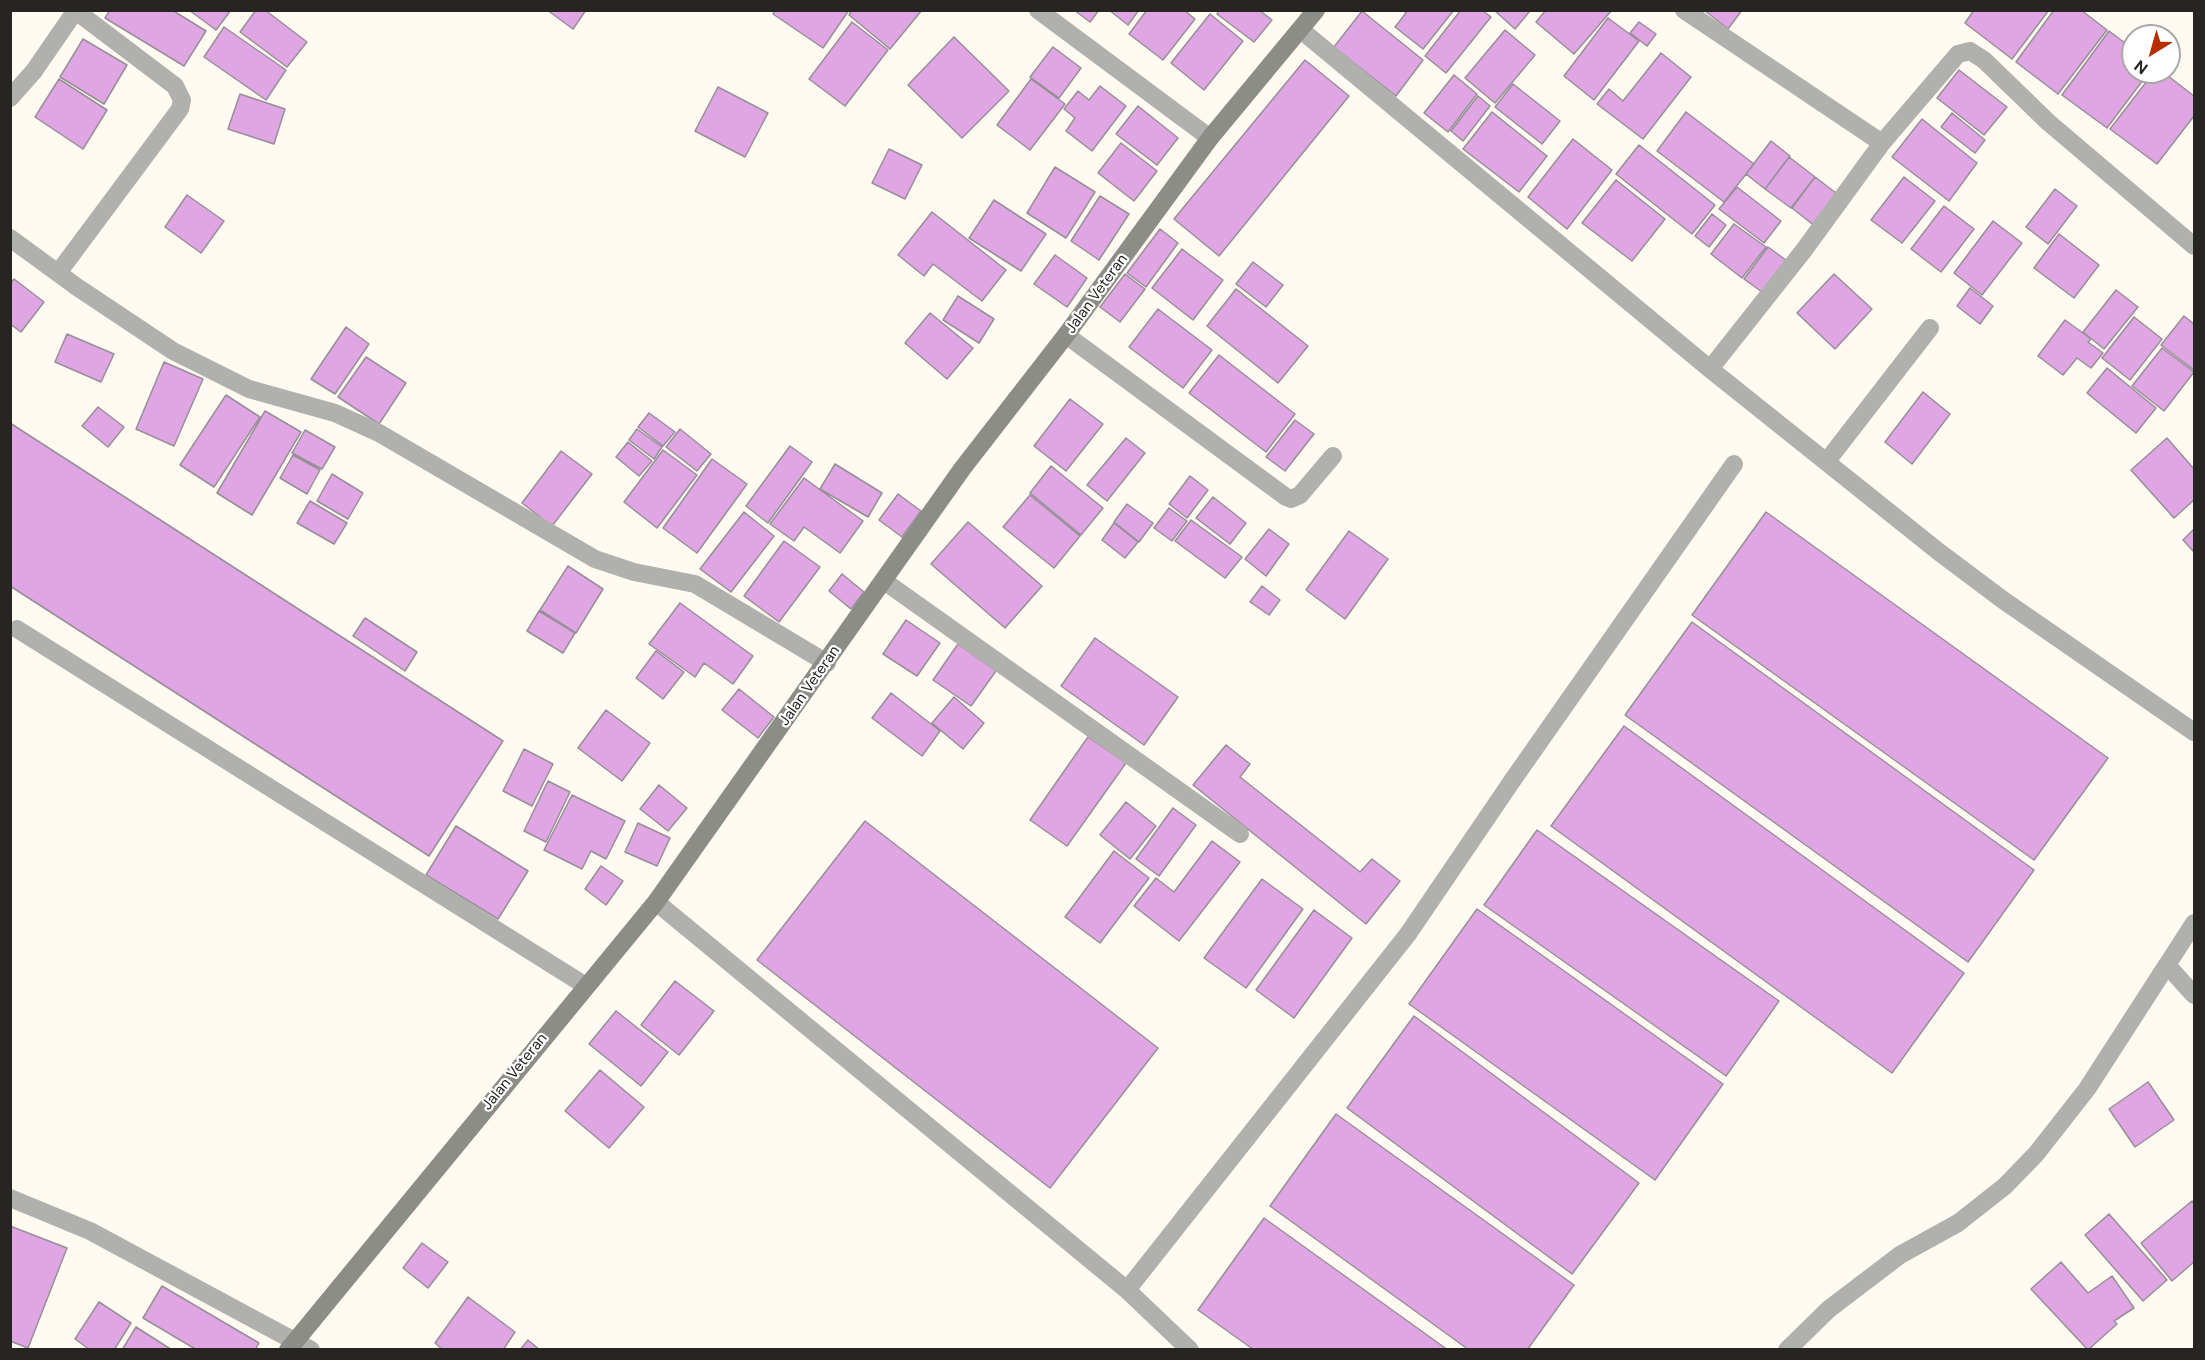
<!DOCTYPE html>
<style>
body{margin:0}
#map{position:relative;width:2205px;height:1360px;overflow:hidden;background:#fffaf2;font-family:"DM Sans",sans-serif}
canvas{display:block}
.frame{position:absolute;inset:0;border:12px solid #272521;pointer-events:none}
.north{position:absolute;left:2121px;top:24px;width:60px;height:60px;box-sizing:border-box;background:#fff;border:2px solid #a9a8a6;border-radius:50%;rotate:217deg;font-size:16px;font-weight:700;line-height:24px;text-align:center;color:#272521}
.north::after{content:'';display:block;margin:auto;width:21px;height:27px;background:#b82e00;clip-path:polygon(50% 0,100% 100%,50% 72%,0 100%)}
</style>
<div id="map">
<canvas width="2205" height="1360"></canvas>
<div class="frame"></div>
<div class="north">N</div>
</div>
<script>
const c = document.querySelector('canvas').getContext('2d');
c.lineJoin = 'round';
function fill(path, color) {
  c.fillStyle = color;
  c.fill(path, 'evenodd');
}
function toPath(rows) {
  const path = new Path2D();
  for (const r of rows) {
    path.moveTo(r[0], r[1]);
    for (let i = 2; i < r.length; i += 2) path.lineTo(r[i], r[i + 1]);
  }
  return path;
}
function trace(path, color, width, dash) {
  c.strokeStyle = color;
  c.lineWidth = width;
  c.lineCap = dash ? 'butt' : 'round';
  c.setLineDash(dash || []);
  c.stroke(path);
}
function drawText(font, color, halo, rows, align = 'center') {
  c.font = font + ' "DM Sans",sans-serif';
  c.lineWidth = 4.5;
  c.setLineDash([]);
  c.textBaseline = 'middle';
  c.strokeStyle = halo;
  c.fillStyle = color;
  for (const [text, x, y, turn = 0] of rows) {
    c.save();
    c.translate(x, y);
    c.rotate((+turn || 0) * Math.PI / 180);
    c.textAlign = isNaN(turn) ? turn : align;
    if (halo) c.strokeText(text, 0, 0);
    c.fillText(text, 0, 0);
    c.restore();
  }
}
const building = toPath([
 [110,10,172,10,206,31,184,66,105,18,110,10],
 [189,10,231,10,216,30,189,10],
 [256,10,265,10,307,42,287,67,240,32,256,10],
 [547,10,586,10,573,29,547,10],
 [775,10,849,10,823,48,773,14,775,10],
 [852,10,922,10,890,49,849,15,852,10],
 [1074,10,1099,10,1090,22,1074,10],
 [1109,10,1139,10,1128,25,1109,10],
 [1147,10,1184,10,1195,19,1163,60,1129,34,1147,10],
 [1219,10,1259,10,1272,20,1254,42,1217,14,1219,10],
 [1403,10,1454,10,1423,49,1395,27,1406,13,1403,10],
 [1461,10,1482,10,1491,17,1446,73,1425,56,1461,10],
 [1494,10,1529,10,1530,11,1515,29,1494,10],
 [1546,10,1612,10,1574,54,1536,22,1546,10],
 [1704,10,1742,10,1728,29,1704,10],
 [1974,10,2049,10,2012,59,1965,23,1974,10],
 [2054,10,2081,10,2107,30,2058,94,2016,62,2054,10],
 [1362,11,1423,60,1396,96,1334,47,1362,11],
 [1210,14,1243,41,1204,90,1171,63,1210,14],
 [1608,18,1639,41,1594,100,1564,76,1608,18],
 [852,22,888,50,845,106,809,79,852,22],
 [1639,22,1656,34,1647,46,1630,33,1639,22],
 [224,27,286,70,266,100,204,57,224,27],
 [1505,30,1535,55,1495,103,1465,78,1505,30],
 [2109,31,2133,49,2133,72,2149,72,2107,128,2062,95,2109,31],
 [954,37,1009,91,962,138,908,85,954,37],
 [83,39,127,65,104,104,60,77,83,39],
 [1053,47,1081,68,1059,98,1030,77,1053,47],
 [1661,53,1691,77,1643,139,1597,104,1609,89,1623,101,1661,53],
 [1305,60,1349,96,1219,256,1174,219,1305,60],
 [1959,70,2007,107,1984,135,1937,98,1959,70],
 [2154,72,2163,72,2194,96,2194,116,2157,164,2110,129,2154,72],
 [1454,75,1477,94,1448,132,1424,113,1454,75],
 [59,79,107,110,83,149,35,117,59,79],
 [1031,79,1065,104,1030,150,997,125,1031,79],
 [1513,84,1560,121,1542,144,1495,107,1513,84],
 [1100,86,1126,106,1092,151,1066,131,1075,118,1064,109,1078,91,1089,100,1100,86],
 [718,87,768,113,745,157,695,131,718,87],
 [240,94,285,109,274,144,228,129,240,94],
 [1478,96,1490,106,1463,141,1451,131,1478,96],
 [1138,106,1178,138,1157,165,1116,134,1138,106],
 [1492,112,1547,156,1519,192,1463,149,1492,112],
 [1686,112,1754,164,1724,202,1657,151,1686,112],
 [1952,113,1985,140,1975,153,1941,127,1952,113],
 [1922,119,1977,163,1949,201,1892,157,1922,119],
 [1573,139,1612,170,1567,229,1528,197,1573,139],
 [1771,141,1790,156,1765,189,1746,174,1771,141],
 [1121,143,1157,171,1134,201,1098,173,1121,143],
 [1639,145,1715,205,1692,234,1616,174,1639,145],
 [889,149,922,165,905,199,872,183,889,149],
 [1789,157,1815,177,1791,208,1765,189,1789,157],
 [1055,167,1095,192,1066,238,1027,213,1055,167],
 [1815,177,1840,196,1816,227,1792,208,1815,177],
 [1904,177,1935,201,1902,243,1871,220,1904,177],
 [1616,180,1665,219,1632,261,1582,223,1616,180],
 [1737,187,1781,221,1764,243,1719,209,1737,187],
 [2055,189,2077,206,2048,244,2026,227,2055,189],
 [187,195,224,221,201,253,165,227,187,195],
 [1100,196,1129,214,1099,260,1071,241,1100,196],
 [994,200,1046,234,1021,271,969,238,994,200],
 [1944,206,1974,229,1941,272,1911,249,1944,206],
 [932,212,1006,270,982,301,933,264,924,276,898,255,932,212],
 [1712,214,1726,225,1709,247,1695,236,1712,214],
 [1993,221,2022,243,1982,295,1954,273,1993,221],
 [1734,224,1766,247,1742,278,1711,254,1734,224],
 [1160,229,1178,243,1146,287,1127,273,1160,229],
 [2059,234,2099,265,2074,298,2034,268,2059,234],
 [1768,247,1786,260,1762,292,1744,279,1768,247],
 [1182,249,1223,280,1193,320,1152,288,1182,249],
 [1055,255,1087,278,1067,307,1034,284,1055,255],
 [1253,262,1283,285,1266,307,1236,284,1253,262],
 [1125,274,1145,289,1120,322,1100,307,1125,274],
 [1834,274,1872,309,1835,349,1797,313,1834,274],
 [14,279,44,302,21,332,10,324,10,284,14,279],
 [1970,288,1993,306,1980,324,1957,306,1970,288],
 [1236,289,1308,346,1278,383,1207,326,1236,289],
 [2116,290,2138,307,2104,349,2083,332,2116,290],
 [958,296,994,319,979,343,943,320,958,296],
 [1158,309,1212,350,1183,388,1129,347,1158,309],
 [930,313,973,348,947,379,905,343,930,313],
 [2184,316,2194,324,2194,370,2161,345,2184,316],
 [2134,317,2162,339,2130,380,2102,358,2134,317],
 [2065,320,2091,339,2088,342,2103,353,2091,368,2077,358,2063,375,2038,356,2065,320],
 [346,327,369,344,335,394,311,379,346,327],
 [67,334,114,354,101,382,55,362,67,334],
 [2162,348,2194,372,2164,411,2132,386,2162,348],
 [1219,355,1295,414,1266,452,1189,393,1219,355],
 [366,357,406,383,379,424,338,397,366,357],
 [164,362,203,379,174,446,136,429,164,362],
 [2107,368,2156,408,2136,433,2087,393,2107,368],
 [1923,392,1950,414,1912,464,1885,442,1923,392],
 [226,395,260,417,214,487,180,465,226,395],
 [1070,399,1103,424,1066,471,1034,446,1070,399],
 [98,407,124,427,108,447,82,426,98,407],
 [265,411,301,432,252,515,217,493,265,411],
 [649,413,675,432,663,446,638,427,649,413],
 [1295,420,1314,434,1285,471,1266,457,1295,420],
 [10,423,503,741,429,856,10,586,10,423],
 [637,429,662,447,654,459,629,440,637,429],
 [680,429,711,454,697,471,666,447,680,429],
 [305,430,335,447,322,469,292,453,305,430],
 [1126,438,1145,453,1107,501,1087,485,1126,438],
 [2167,438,2194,469,2194,500,2174,518,2131,470,2167,438],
 [628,442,652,461,639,476,616,457,628,442],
 [790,446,812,462,768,523,746,506,790,446],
 [663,450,697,475,657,528,624,502,663,450],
 [561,451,592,474,552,526,522,503,561,451],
 [293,455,320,470,307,494,280,478,293,455],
 [712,459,747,484,697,553,663,528,712,459],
 [835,464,882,493,868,517,820,489,835,464],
 [1051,466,1103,508,1081,535,1030,493,1051,466],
 [332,474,363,493,348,519,317,501,332,474],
 [1190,476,1208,490,1187,518,1169,504,1190,476],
 [804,478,863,521,840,553,804,527,794,541,770,524,804,478],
 [898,494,921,511,902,537,879,520,898,494],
 [1030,495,1080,536,1054,568,1003,527,1030,495],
 [1213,497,1246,523,1230,544,1196,518,1213,497],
 [310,501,347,523,334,544,297,523,310,501],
 [1127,504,1153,523,1139,542,1114,522,1127,504],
 [1169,508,1187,521,1172,541,1154,528,1169,508],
 [744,512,774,536,731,592,700,569,744,512],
 [1766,512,2108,758,2034,860,1692,615,1766,512],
 [1191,520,1242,557,1225,578,1175,541,1191,520],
 [968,522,1042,586,1005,628,931,564,968,522],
 [1114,523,1138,542,1125,558,1102,540,1114,523],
 [1269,529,1289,544,1266,576,1245,559,1269,529],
 [2194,529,2194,552,2183,540,2194,529],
 [1349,531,1388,559,1345,619,1306,590,1349,531],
 [784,541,820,567,779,622,744,596,784,541],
 [568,566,603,589,576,633,540,610,568,566],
 [842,574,864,592,851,609,829,591,842,574],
 [1262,586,1280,600,1269,615,1250,602,1262,586],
 [680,603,753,656,733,684,704,663,695,677,649,644,680,603],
 [539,611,575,633,563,653,527,631,539,611],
 [365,618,417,652,405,671,353,636,365,618],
 [906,620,940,643,917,676,883,654,906,620],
 [1692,622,2034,870,1968,962,1625,715,1692,622],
 [1095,638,1178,697,1144,745,1061,686,1095,638],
 [958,644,996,671,971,706,933,680,958,644],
 [656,651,684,672,663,699,636,678,656,651],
 [739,689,774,717,758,738,722,710,739,689],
 [891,693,940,731,922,756,872,718,891,693],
 [954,697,984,723,963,749,932,723,954,697],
 [606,710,650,743,622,781,578,748,606,710],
 [1624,726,1964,973,1892,1073,1551,826,1624,726],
 [1088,737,1126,763,1067,846,1030,820,1088,737],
 [1226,745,1250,764,1240,777,1360,872,1372,859,1400,881,1366,924,1193,785,1226,745],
 [524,749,553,764,532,806,503,791,524,749],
 [548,781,570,792,546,842,524,831,548,781],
 [659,785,687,808,668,831,640,809,659,785],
 [572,795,625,821,606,859,591,851,582,869,544,850,572,795],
 [1126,802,1156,826,1130,859,1100,835,1126,802],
 [1173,808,1196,825,1159,876,1136,859,1173,808],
 [865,821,1158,1048,1050,1188,757,960,865,821],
 [638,823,670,838,657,866,625,852,638,823],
 [456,826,528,871,498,919,426,875,456,826],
 [1537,830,1779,1001,1726,1076,1484,905,1537,830],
 [1212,841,1240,862,1179,941,1134,906,1156,878,1174,892,1212,841],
 [1114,851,1149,878,1100,943,1065,917,1114,851],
 [601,866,623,881,606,905,585,889,601,866],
 [1262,879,1303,909,1246,988,1204,958,1262,879],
 [1477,909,1723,1084,1655,1180,1409,1004,1477,909],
 [1314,910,1352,938,1294,1018,1256,990,1314,910],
 [675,981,714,1011,679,1055,641,1025,675,981],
 [616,1011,668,1052,641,1086,589,1044,616,1011],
 [1414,1016,1639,1183,1572,1274,1347,1108,1414,1016],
 [600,1070,644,1107,609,1148,565,1111,600,1070],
 [2148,1082,2174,1120,2135,1147,2109,1109,2148,1082],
 [1336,1114,1574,1285,1527,1350,1469,1350,1270,1206,1336,1114],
 [2192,1201,2194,1204,2194,1262,2172,1281,2141,1243,2192,1201],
 [2109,1214,2167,1280,2143,1301,2085,1235,2109,1214],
 [1264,1218,1448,1350,1254,1350,1198,1310,1264,1218],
 [10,1226,67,1248,28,1348,10,1341,10,1226],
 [422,1243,448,1262,428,1288,403,1268,422,1243],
 [2061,1262,2088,1293,2112,1276,2134,1308,2114,1321,2117,1324,2088,1350,2031,1289,2061,1262],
 [162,1286,259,1343,255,1350,197,1350,143,1318,162,1286],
 [468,1297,515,1332,503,1350,443,1350,435,1343,468,1297],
 [99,1302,131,1323,114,1350,90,1350,75,1339,99,1302],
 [136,1327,172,1350,122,1350,136,1327],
 [528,1340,540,1350,520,1350,528,1340]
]);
const service = toPath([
 [17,629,586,986],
 [656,902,1127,1290,1408,934,1512,781,1734,464],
 [1127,1290,1190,1350]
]);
const minor = toPath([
 [1038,10,1210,138],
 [1684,10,1882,143],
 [1301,30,1710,369,1939,552,2003,600,2194,732],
 [10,98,34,71,76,10],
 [10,238,77,287,173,351,249,389,335,413,379,433,595,559,634,572,695,584,827,663],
 [58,273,180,109,182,100,175,86,76,11],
 [1066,335,1286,497,1291,499,1300,495,1333,456],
 [1710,369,1804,250,1882,143,1958,54,1970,51,1984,60,2048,122,2194,246],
 [1827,461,1930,328],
 [884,581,1240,834],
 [2194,923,2167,965,2194,995],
 [10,1198,90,1231,311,1350],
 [1787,1350,1829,1309,1900,1255,1958,1223,2005,1186,2036,1154,2087,1089,2167,965]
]);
const secondary = toPath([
 [288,1350,656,902,962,469,1066,335,1210,138,1316,10]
]);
const streetNames = [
 ["Jalan Veteran",1097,294,-54],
 ["Jalan Veteran",810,686,-55],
 ["Jalan Veteran",515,1072,-51]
];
fill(building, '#e0a6e4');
trace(building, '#978f97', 1.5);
trace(service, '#b0b1ac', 18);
trace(minor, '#b0b1ac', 18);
trace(secondary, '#8b8d86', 18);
drawText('15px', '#272521', '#fff', streetNames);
</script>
